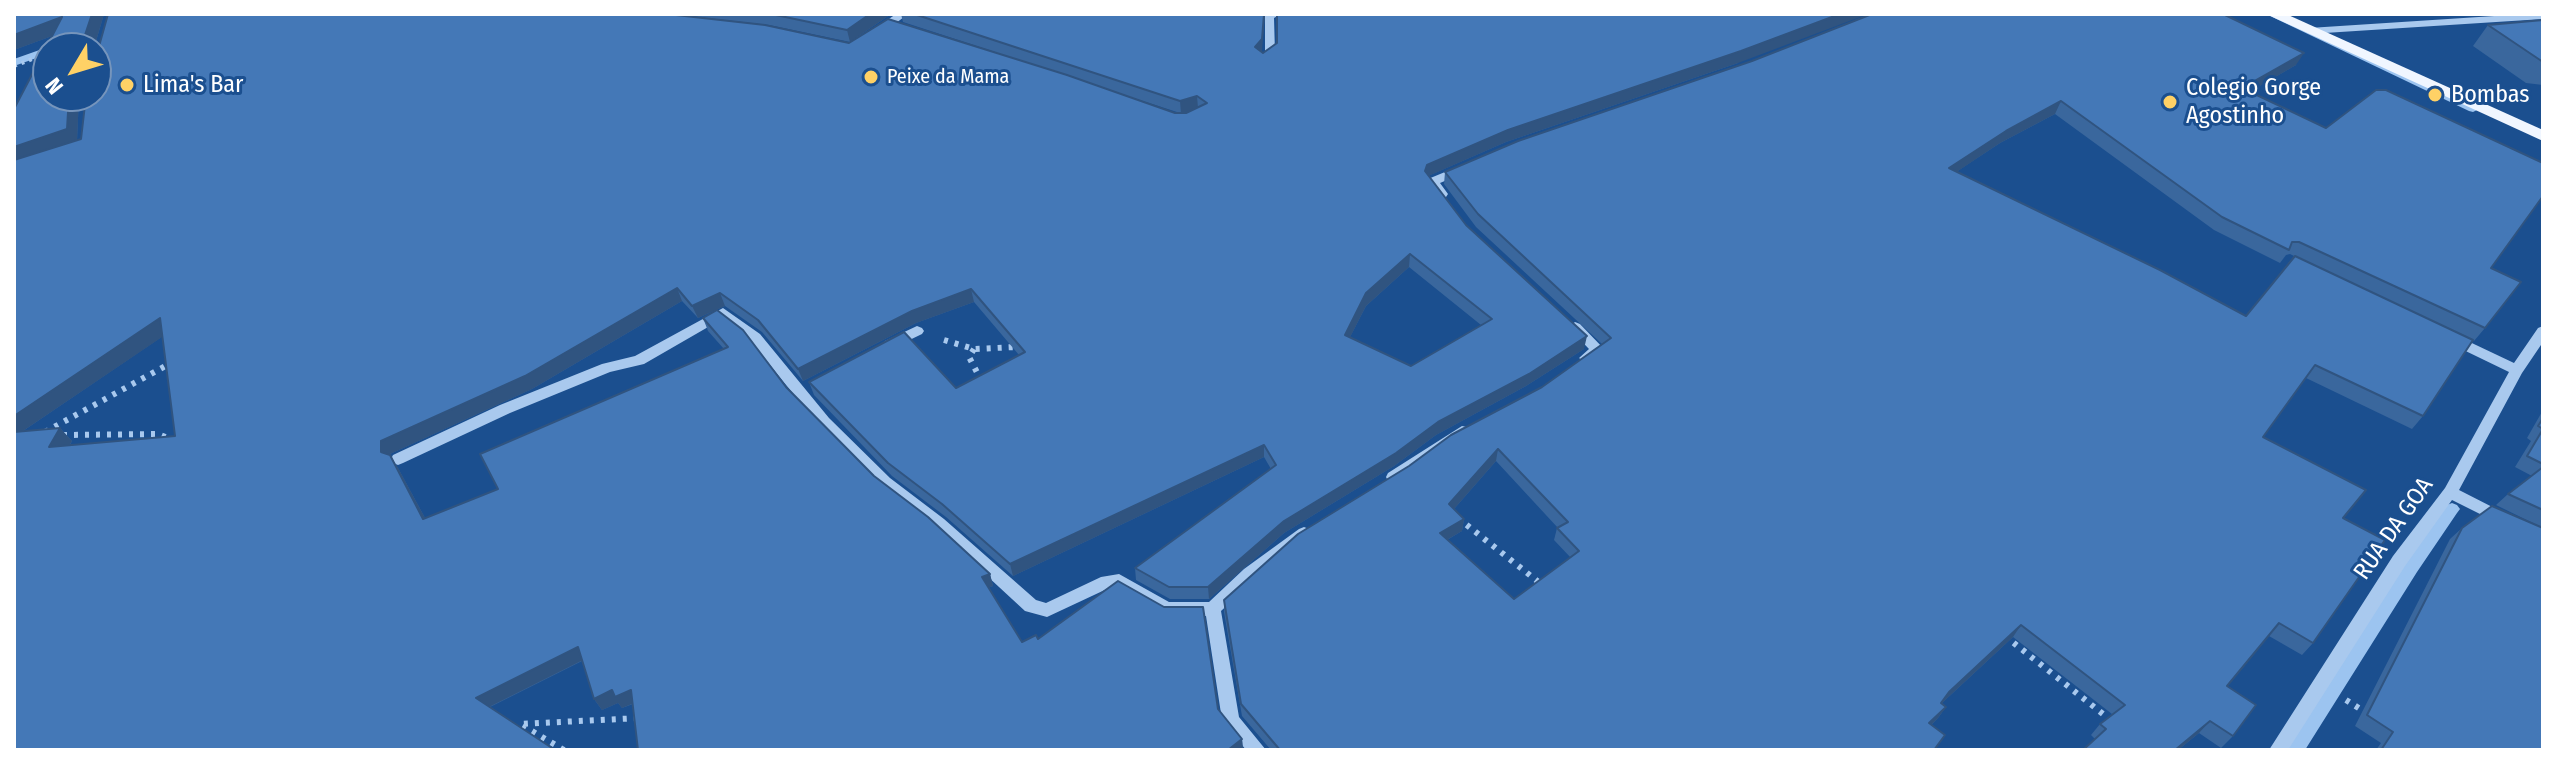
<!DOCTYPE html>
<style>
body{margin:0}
#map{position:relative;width:2557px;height:764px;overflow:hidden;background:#1b4f8f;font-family:"Fira Sans Condensed",sans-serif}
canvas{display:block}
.frame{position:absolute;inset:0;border:16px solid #fff;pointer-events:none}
.north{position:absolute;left:32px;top:32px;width:80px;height:80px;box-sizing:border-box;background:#1b4f8f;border:2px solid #7695bc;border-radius:50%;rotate:232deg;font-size:22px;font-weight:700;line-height:32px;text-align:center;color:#fff}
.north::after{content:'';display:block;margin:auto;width:28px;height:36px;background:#ffd166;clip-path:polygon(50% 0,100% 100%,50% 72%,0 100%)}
</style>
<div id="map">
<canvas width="2557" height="764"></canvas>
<div class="frame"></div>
<div class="north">N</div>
</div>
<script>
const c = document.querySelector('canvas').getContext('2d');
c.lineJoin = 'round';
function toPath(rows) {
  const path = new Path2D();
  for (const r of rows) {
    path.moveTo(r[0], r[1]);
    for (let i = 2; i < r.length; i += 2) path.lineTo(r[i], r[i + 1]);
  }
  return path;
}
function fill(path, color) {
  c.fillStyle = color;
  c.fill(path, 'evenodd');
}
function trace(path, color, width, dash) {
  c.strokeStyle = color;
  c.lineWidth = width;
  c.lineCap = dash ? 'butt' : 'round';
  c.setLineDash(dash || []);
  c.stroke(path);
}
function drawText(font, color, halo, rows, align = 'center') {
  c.font = font + ' "Fira Sans Condensed",sans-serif';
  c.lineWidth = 6;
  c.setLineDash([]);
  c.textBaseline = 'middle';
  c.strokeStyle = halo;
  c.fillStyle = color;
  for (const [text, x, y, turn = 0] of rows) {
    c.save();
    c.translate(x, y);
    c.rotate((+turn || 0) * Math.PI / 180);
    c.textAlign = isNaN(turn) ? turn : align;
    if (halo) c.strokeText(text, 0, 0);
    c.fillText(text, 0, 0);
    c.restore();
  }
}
const stream = toPath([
 [2266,14,2280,14,2479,109,2473,112,2469,111,2266,14],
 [48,47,52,48,48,48,48,54,14,66,14,59,48,47],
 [2452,503,2457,505,2460,509,2457,513,2417,572,2305,750,2286,750,2405,562,2447,505,2452,503]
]);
const pathFar1 = toPath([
 [14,66,48,53]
]);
const path = toPath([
 [944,340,974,349,1016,347],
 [974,349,969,357,982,382],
 [45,432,169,364],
 [63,435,158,434,168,438],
 [1458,518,1541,584],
 [2005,636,2113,722],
 [2346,700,2368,714],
 [564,750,520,724,640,718]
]);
const minor = toPath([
 [896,14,908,14,884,32,876,32,876,28,896,14],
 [1265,14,1281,14,1274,18,1275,53,1263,62,1258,59,1265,52,1265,14],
 [2525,14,2543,14,2543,19,2309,34,2304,31,2309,28,2525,14],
 [1462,165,1466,166,1468,169,1466,172,1440,183,1448,194,1446,197,1438,197,1426,182,1428,179,1462,165],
 [723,308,760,334,829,418,890,478,944,519,1036,600,1046,603,1101,577,1119,574,1169,602,1209,602,1244,569,1299,529,1304,527,1309,529,1312,533,1309,537,1256,579,1221,611,1239,717,1266,750,1246,750,1222,720,1206,616,1167,616,1117,588,1109,588,1047,617,1025,611,934,527,880,486,819,426,750,340,722,319,644,364,610,372,510,413,403,463,398,465,393,463,391,459,393,455,500,405,602,364,635,356,723,308],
 [1575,322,1580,324,1605,350,1591,362,1586,363,1579,358,1589,349,1568,327,1575,322],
 [917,326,922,328,924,331,922,334,895,347,885,347,883,344,885,341,917,326],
 [2543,326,2543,342,2522,373,2459,490,2508,515,2511,519,2508,523,2503,525,2498,523,2452,500,2405,566,2288,750,2269,750,2393,556,2445,488,2509,372,2447,342,2445,339,2447,336,2457,336,2514,363,2538,328,2543,326],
 [1462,426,1467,427,1469,431,1467,435,1398,481,1388,481,1386,477,1388,473,1462,426]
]);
const major = toPath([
 [2266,14,2286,14,2543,130,2543,141,2266,14]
]);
const wall = toPath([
 [14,14,104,14,94,48,48,48,48,96,79,96,77,141,849,43,995,52,903,22,901,14,1265,14,1261,52,1263,53,1344,15,1738,63,1506,142,1428,176,1466,225,1584,349,1526,386,1436,435,1394,466,1284,533,1209,599,1170,599,1136,580,1135,568,1271,469,1264,457,1013,576,946,517,892,476,814,395,809,382,956,388,1019,355,974,302,916,323,803,381,762,332,725,306,698,318,682,301,532,389,390,454,390,456,398,468,425,518,498,489,724,349,708,331,703,318,786,387,874,476,990,574,993,586,988,588,1022,642,1038,639,1218,709,1242,739,1243,750,638,750,633,704,622,708,618,703,602,710,594,699,582,661,490,707,14,750,14,109,52,36,14,50],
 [1124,95,1180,113,1175,113],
 [1409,267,1481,325,1411,366,1350,337,1366,306],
 [163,336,175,436,70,445,72,441,60,428,23,431],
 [672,14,891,14,850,42,769,25],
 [2543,20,2543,85,2526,83,2473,46,2488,25],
 [1752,61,2296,65,2249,92,2491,268,2485,328,2474,341,2472,340,2423,416,2412,429,2306,378,2263,437,2343,518,2313,643,2302,655,2269,636,2227,686,2233,736,2221,748,2199,733,2178,750,2083,750,2095,739,2091,735,2100,724,2112,714,2013,637,1942,703,1946,707,1938,718,1931,725,1934,750,1271,750,1242,716,1224,612,1224,600,1542,387,1602,344,1476,227,1444,184,1445,172],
 [2055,114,2214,230,2280,263,2286,255,2290,254,2294,256,2246,316,1956,172,2000,143],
 [1496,461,1558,528,1557,528,1554,540,1571,558,1514,599,1447,540,1462,531,1464,519,1454,509],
 [2543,410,2543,528,2496,505,2508,494,2532,476,2515,467,2531,441,2527,438],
 [2462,528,2543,750,2376,750,2381,743,2355,726,2450,539]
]);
const shadedWall = toPath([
 [92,14,104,14,94,48,85,48,84,38],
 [870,14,891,14,850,42,847,30],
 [1264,14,1265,14,1262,51,1255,59,1255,47],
 [1840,14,1868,14,1738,63,1506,142,1426,177,1425,171,1427,165,1508,130],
 [62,17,71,29,14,50,14,35],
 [2304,53,2296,65,2234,101,2242,88],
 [69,96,79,96,77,142,14,163,14,147],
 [1197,96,1198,108,1181,114,1180,101],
 [2061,101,2055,114,2000,143,1943,181,1949,168,2006,131],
 [1410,254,1409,267,1366,306,1345,347,1345,335,1366,293],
 [677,288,682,301,532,389,390,454,390,456,398,468,432,531,381,452,381,441],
 [971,289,974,302,916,323,803,381,798,369,912,311],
 [720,293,725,306,698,318,692,306],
 [160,318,171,331,14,437,14,416],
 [1587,336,1584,349,1526,386,1436,435,1394,466,1284,533,1209,599,1208,587,1284,521,1438,422],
 [60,428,72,441,61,459,49,447],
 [1264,445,1264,457,1013,576,1010,564],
 [1498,449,1496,461,1447,517,1449,504],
 [1464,519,1462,531,1438,545,1440,533],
 [990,574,993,586,985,589,982,577],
 [2021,625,2013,637,1942,703,1941,703,1949,692],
 [578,647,585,659,485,709,476,698],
 [612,690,631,690,639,701,622,708,618,703,602,710,594,699],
 [1946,707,1938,718,1921,735,1929,723],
 [2210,721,2199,733,2178,750,2175,750],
 [1242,739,1243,750,1228,750]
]);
const building = toPath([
 [14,14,92,14,84,38,85,48,48,48,48,96,69,96,67,129,14,147,14,109,62,17,14,35,14,14],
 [108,14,667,14,765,25,849,43,888,19,1067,75,1175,113,1186,113,1207,103,1197,96,1180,101,914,14,1264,14,1262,39,1255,47,1263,53,1277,43,1277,14,1343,14,1344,15,1349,14,1840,14,1741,51,1508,130,1427,165,1425,171,1466,225,1587,336,1529,374,1438,422,1396,453,1284,521,1208,587,1169,587,1135,568,1276,465,1264,445,1010,564,942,504,888,463,809,382,904,332,956,388,1025,352,971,289,912,311,798,369,758,320,720,293,692,306,677,288,525,376,381,441,381,452,390,455,423,519,498,489,480,454,728,347,703,318,717,310,743,330,786,387,874,476,928,517,990,574,982,577,1022,642,1036,635,1038,639,1118,581,1164,607,1203,607,1218,709,1242,739,1228,750,638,750,631,690,615,697,612,690,594,699,578,647,476,698,555,750,14,750,14,432,60,428,49,447,175,436,160,318,14,416,14,160,81,139,86,96,96,96,96,57,108,14],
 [1410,254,1492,319,1411,366,1345,335,1366,293,1410,254],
 [771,14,870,14,847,30,771,14],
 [1872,14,2223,14,2304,53,2242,88,2326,128,2376,90,2386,90,2543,163,2543,196,2491,268,2521,282,2485,328,2299,242,2292,242,2289,250,2222,217,2061,101,2006,131,1949,168,2160,270,2246,316,2295,256,2473,340,2423,416,2315,365,2263,437,2366,490,2343,518,2385,540,2313,643,2279,623,2227,686,2256,705,2233,736,2210,721,2175,750,2083,750,2106,729,2100,724,2125,705,2021,625,1949,692,1941,703,1946,707,1929,723,1945,735,1934,750,1280,750,1241,704,1224,600,1298,534,1409,466,1451,435,1542,387,1611,338,1478,214,1445,172,1518,141,1752,61,1872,14],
 [1498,449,1568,522,1557,528,1579,551,1514,599,1440,533,1464,519,1449,504,1498,449],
 [2543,20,2543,62,2488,25,2543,20],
 [2543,418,2543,464,2527,456,2543,429,2538,426,2543,418],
 [2543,467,2543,510,2508,494,2543,467],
 [2492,506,2543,528,2543,750,2381,750,2393,732,2367,715,2462,528,2492,506]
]);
const markers = [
 [871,77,8,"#ffd166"],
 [127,85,8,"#ffd166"],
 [2435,95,8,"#ffd166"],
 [2170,102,8,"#ffd166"]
];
const farPoinames = [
 ["Peixe da Mama",887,77]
];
const poiNames = [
 ["Lima's Bar",143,85],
 ["Colegio Gorge",2186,88],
 ["Agostinho",2186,116],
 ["Bombas",2451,95]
];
const streetNames = [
 ["RUA DA GOA",2394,529,-55]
];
fill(stream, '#9cc4f0');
trace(pathFar1, '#a9c9ee', 4, [3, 5]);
trace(path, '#a9c9ee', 6, [4, 7]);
fill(minor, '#a9c9ee');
fill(major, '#f0f6ff');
fill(wall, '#3a679d');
fill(shadedWall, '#305480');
fill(building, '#4478b7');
trace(building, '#305480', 2);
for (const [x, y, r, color] of markers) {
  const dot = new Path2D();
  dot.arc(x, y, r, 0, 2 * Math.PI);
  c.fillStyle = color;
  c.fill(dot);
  trace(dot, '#1b4f8f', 3);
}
drawText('20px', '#fff', '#1b4f8f', farPoinames, 'left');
drawText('24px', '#fff', '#1b4f8f', poiNames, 'left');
drawText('24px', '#fff', '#1b4f8f', streetNames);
</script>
